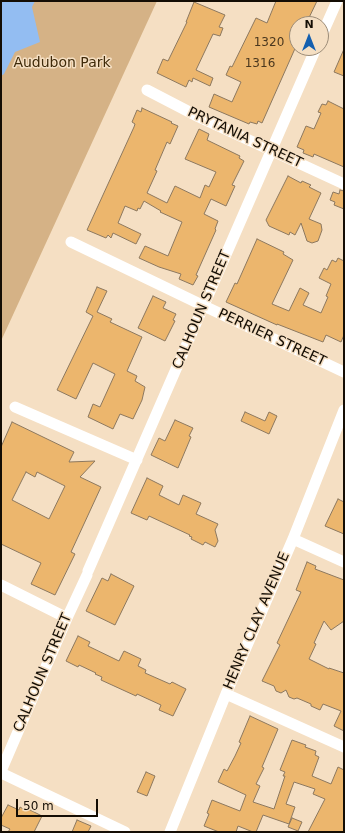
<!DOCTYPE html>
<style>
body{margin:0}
#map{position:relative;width:345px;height:833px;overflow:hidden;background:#f5dfc3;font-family:"DejaVu Sans",sans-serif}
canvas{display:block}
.frame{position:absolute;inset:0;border:2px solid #140d04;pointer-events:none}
.north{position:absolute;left:289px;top:16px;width:40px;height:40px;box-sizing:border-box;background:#f5dfc3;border:1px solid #9b8b77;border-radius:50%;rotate:0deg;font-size:11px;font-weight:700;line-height:16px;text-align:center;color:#140d04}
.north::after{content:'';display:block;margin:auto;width:14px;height:18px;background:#145faf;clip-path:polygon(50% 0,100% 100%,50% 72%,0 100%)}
.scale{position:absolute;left:16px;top:799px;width:82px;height:18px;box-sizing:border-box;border:2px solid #140d04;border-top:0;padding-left:5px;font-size:12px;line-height:14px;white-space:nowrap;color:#140d04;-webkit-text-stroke:3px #f5dfc3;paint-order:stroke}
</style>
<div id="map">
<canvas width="345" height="833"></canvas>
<div class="frame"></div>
<div class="north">N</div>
<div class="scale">50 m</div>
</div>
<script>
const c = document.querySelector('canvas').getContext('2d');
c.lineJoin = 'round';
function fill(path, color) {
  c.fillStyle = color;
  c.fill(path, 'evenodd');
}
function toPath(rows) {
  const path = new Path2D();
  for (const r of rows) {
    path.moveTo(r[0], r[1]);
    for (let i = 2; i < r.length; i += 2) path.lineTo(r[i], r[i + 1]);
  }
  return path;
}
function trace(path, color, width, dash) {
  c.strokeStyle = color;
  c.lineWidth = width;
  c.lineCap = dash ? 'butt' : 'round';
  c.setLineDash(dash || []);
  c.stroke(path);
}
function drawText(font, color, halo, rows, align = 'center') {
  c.font = font + ' "DejaVu Sans",sans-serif';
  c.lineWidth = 3;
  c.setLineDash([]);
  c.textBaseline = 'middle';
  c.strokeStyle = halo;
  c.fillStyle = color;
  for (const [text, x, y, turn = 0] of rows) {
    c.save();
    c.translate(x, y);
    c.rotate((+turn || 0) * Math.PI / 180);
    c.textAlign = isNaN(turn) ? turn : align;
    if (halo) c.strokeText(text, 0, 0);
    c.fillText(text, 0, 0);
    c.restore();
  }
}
const green = toPath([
 [1,1,157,1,1,341]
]);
const water = toPath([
 [1,1,35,1,32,7,40,42,15,52,4,74,1,76]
]);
const building = toPath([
 [276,1,317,1,306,24,297,24,297,44,262,123,258,121,257,124,250,122,249,124,209,107,214,94,232,102,241,82,226,75,230,66,232,67,256,18,267,23,276,1],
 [194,2,225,15,219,27,223,28,220,36,213,34,196,70,213,78,210,86,193,78,192,82,189,80,186,87,157,73,163,59,168,61,187,22,186,22,194,2],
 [344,49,344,76,334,72,344,49],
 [328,101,344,109,344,167,314,154,313,157,303,153,304,150,297,147,306,126,314,129,321,113,318,112,322,104,326,105,328,101],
 [142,108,172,122,171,123,178,126,170,144,167,142,155,170,157,171,147,193,167,203,175,186,200,198,205,185,209,187,216,172,185,159,199,129,209,134,207,140,240,156,239,158,244,161,232,185,235,186,226,206,211,199,204,214,218,221,215,229,216,230,196,275,198,276,193,285,179,279,181,274,159,267,139,258,145,246,168,256,182,222,160,212,161,211,144,201,140,209,138,208,137,211,125,206,118,223,141,234,136,244,113,233,111,238,108,235,106,238,87,230,134,127,135,124,132,122,137,110,141,112,142,108],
 [288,176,301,183,302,181,311,185,309,187,321,193,309,219,321,224,322,230,318,241,312,243,307,241,301,223,295,235,290,232,289,235,269,226,266,220,288,176],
 [340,190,344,191,344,209,334,205,335,202,330,200,333,192,339,194,340,190],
 [257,239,284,252,283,254,293,260,272,304,289,311,300,288,309,293,303,305,321,313,328,297,326,296,331,284,319,278,324,268,327,270,332,260,336,262,338,258,344,261,344,335,341,342,326,335,323,342,277,324,277,325,226,302,235,283,237,284,257,239],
 [97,287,107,291,97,312,112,319,110,322,142,337,127,371,137,376,135,381,145,387,142,400,133,419,120,414,113,429,88,417,93,404,100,407,115,374,93,363,76,399,57,390,93,316,86,312,97,287],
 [153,296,166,302,163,308,176,314,173,320,175,321,165,341,138,328,153,296],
 [245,412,265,421,269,412,277,416,269,434,241,421,245,412],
 [175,420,193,428,189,436,191,437,178,468,151,455,159,438,165,441,175,420],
 [12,422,74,452,69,462,95,461,80,477,101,487,71,552,75,554,55,595,31,584,41,563,1,544,1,447,12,422],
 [26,472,35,477,37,472,65,486,49,519,12,500,26,472],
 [147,478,163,486,159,495,179,505,183,495,201,503,196,514,218,524,215,530,218,541,215,547,205,542,203,545,191,539,192,537,189,536,190,535,149,516,147,520,131,513,147,478],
 [338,499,344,502,344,534,325,526,338,499],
 [307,562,316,566,315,569,344,580,344,621,331,630,324,621,314,643,316,644,309,659,329,669,329,668,344,673,344,731,334,726,341,711,323,704,320,710,311,706,311,704,297,698,294,699,289,697,286,690,281,693,276,691,274,686,262,681,280,645,277,643,301,592,296,590,307,562],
 [111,574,134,586,115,625,86,611,102,578,108,581,111,574],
 [78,636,90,642,88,646,119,661,124,651,141,659,138,666,146,670,145,673,170,684,172,682,186,689,173,716,159,710,161,705,137,694,136,696,101,680,102,677,95,674,96,673,79,665,78,667,66,661,78,636],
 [250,716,278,729,262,767,264,768,256,784,260,786,253,802,274,809,285,776,283,776,285,772,280,770,292,740,306,745,305,747,316,751,315,755,319,757,312,776,331,784,338,767,344,770,344,832,308,832,325,799,313,794,315,789,294,782,286,804,295,807,289,824,263,815,256,832,253,832,238,826,236,832,219,832,204,826,209,814,207,813,212,800,240,811,246,795,218,782,224,769,227,771,235,756,241,743,239,742,250,716],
 [146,772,155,776,147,796,137,792,146,772],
 [8,805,19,810,20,807,25,810,26,808,42,816,34,832,8,832,10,829,1,825,1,818,8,805],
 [292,818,302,822,298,831,288,827,292,818],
 [77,820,91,826,88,832,72,832,77,820]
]);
const minor = toPath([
 [321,37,337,1],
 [147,90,199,117,344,184],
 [71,242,204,306,344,372],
 [15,407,137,460],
 [293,539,344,562],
 [88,571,316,48],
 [1,585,67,618],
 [226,694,344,747],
 [1,771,67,618,87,575],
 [1,773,125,832],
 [170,832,226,694,293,539,344,410]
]);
const numberNames = [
 ["1320",269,43],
 ["1316",260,64]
];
const parkNames = [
 ["Audubon Park",62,63]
];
const streetNames = [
 ["PRYTANIA STREET",245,138,25],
 ["CALHOUN STREET",202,310,-67],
 ["PERRIER STREET",272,338,25],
 ["HENRY CLAY AVENUE",257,621,-67],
 ["CALHOUN STREET",43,673,-67]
];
fill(green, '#d5b286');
fill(water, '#93bdf2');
fill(building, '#ecb66d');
trace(building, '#8c785f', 1);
trace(minor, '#fff', 11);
drawText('12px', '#4a371e', null, numberNames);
drawText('14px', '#3f2a09', '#f5dfc3', parkNames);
drawText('14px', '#140d04', '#f5dfc3', streetNames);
</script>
